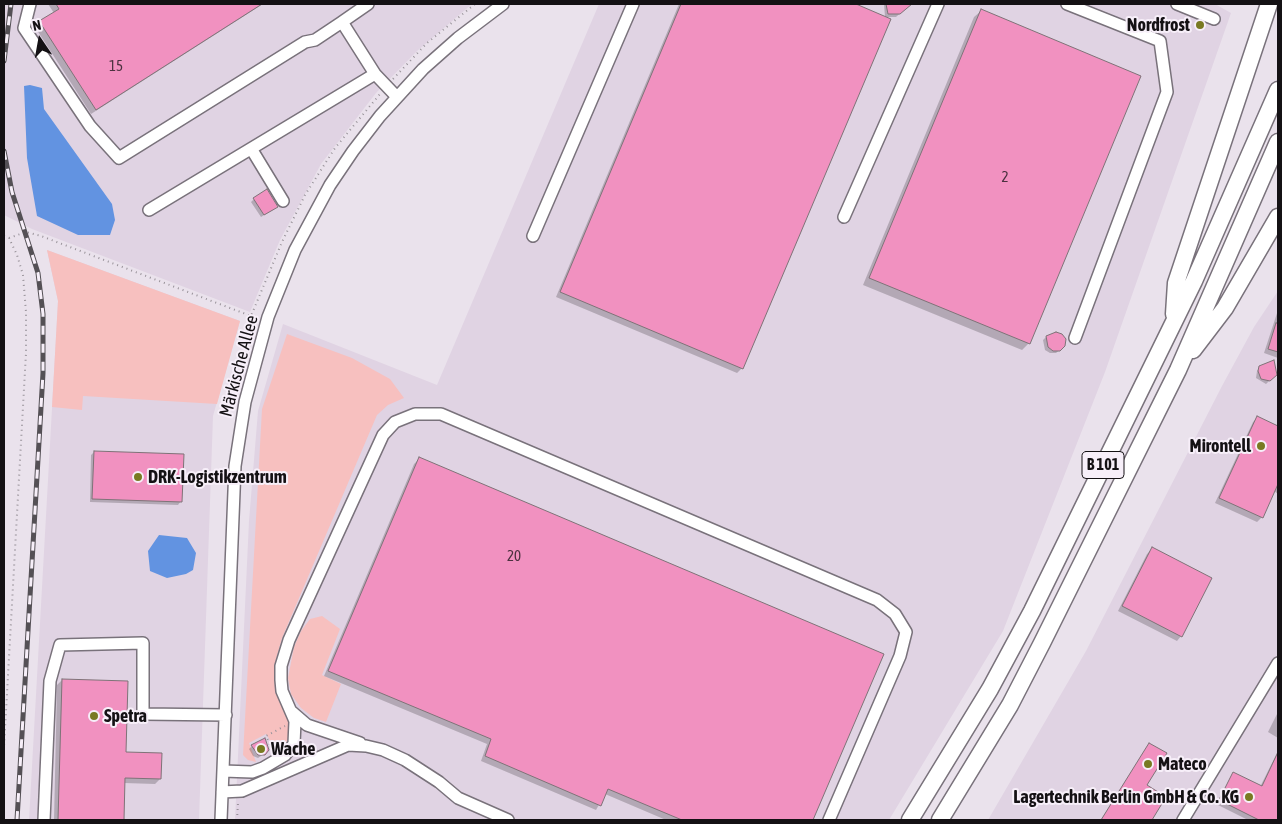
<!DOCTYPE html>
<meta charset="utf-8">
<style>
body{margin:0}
#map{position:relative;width:1282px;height:824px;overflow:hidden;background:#eae2ec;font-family:"Asap Condensed",sans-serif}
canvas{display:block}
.frame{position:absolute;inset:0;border:5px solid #141114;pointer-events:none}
.north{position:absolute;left:15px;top:15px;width:50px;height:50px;-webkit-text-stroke:4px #f7eff9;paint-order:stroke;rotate:348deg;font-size:14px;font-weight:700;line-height:20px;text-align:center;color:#141114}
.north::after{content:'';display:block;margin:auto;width:18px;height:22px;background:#141114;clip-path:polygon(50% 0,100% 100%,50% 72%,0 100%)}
</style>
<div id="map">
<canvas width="1282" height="824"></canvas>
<div class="frame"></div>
<div class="north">N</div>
</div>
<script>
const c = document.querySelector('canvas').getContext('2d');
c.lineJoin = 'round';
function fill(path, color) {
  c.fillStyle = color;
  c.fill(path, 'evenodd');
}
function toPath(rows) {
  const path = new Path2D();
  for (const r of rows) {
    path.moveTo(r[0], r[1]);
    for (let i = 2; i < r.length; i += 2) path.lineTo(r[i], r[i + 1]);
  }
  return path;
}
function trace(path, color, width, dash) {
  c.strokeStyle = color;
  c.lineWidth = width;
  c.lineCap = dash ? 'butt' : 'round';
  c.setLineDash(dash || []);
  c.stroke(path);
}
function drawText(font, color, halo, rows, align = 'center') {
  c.font = font + ' "Asap Condensed",sans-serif';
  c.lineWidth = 4;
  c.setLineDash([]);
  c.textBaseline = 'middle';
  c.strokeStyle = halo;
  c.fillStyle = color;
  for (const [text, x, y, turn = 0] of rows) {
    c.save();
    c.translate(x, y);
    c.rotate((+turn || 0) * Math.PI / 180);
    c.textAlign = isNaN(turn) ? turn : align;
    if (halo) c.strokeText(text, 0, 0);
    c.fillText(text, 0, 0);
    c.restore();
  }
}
const built = toPath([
 [4,4,472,4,417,51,376,93,321,164,280,240,250,312,32,229,4,215],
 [599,4,1215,4,1231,13,1105,372,1003,631,889,820,235,820,249,521,258,411,283,324,437,385],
 [47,250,240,321,213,416,199,820,29,820,58,301],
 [1278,291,1278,820,988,820,1086,651,1222,386,1254,327]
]);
const green = toPath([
 [47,250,240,321,217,404,83,396,82,410,52,407,58,301],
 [287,334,352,358,390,379,404,398,388,405,377,415,282,638,274,666,275,692,290,723,290,736,279,754,266,734,249,743,256,762,248,760,243,755,262,409],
 [322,616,340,629,322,675,341,684,326,722,314,718,301,708,291,694,288,678,294,647,301,631,310,619]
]);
const water = toPath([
 [30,85,42,88,44,109,112,204,115,220,110,235,78,235,37,216,27,158,24,86],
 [159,535,187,538,196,553,193,570,186,574,167,578,150,571,148,551]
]);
const shadow = toPath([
 [48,4,263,4,91,114,35,27,54,13],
 [679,4,852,4,889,19,742,368,737,373,556,297],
 [884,4,905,4,905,9,896,17,885,17],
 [981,11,1140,76,1028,344,1022,350,863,285,974,17],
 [254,199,274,209,261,217,251,202],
 [1278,310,1278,358,1264,353],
 [1046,337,1064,346,1056,353,1050,353,1045,350,1043,340],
 [1260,367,1275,375,1266,384,1256,378,1257,371],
 [1257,418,1278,427,1278,494,1274,491,1262,517,1257,522,1215,503,1253,422],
 [94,452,181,501,178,505,90,502,91,455],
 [419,459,883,655,812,820,666,820,605,794,596,810,481,761,487,744,324,676,414,464],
 [1152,549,1181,636,1177,641,1118,611,1147,554],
 [62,680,125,753,160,779,155,784,124,783,123,820,54,820,57,685],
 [1278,712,1278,738,1268,732],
 [1149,744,1146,786,1164,797,1150,820,1101,820],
 [252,746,267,752,258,758,253,756,249,749],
 [1278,751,1278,820,1248,820,1216,804,1233,774,1260,787]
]);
const building = toPath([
 [56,4,262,4,96,110,39,21,59,9,56,4],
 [681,4,856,4,891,19,743,369,560,292,681,4],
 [886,4,912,4,900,14,888,14,886,4],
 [981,9,1141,76,1030,344,869,278,981,9],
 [267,189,278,207,264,215,253,198,267,189],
 [1276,323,1278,323,1278,352,1268,349,1276,323],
 [1056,332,1062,334,1066,339,1065,346,1060,351,1053,351,1048,347,1046,336,1056,332],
 [1274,360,1277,375,1270,381,1261,379,1258,371,1259,366,1274,360],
 [1257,416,1278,426,1278,484,1263,518,1219,498,1257,416],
 [94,451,184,454,182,502,92,499,94,451],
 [419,457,884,654,813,820,682,820,608,789,601,806,485,756,491,739,328,671,419,457],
 [1152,547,1212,578,1182,637,1122,606,1152,547],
 [62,679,128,681,126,752,162,753,161,779,125,778,124,820,58,820,62,679],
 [265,738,269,750,265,755,258,755,251,745,265,738],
 [1149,743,1167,753,1147,785,1166,797,1152,820,1101,820,1149,743],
 [1278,752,1278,820,1259,820,1219,800,1233,772,1262,786,1278,752]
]);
const path = toPath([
 [393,79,427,43,475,4],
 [4,236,9,238,17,255,23,275,26,312,26,353,4,747],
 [9,238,26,232,41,236,251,316,282,242,305,195,335,148,380,94],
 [272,749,266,736,285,726],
 [237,820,238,803]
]);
const minor = toPath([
 [30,4,24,28,90,126,119,158,305,42,315,40,342,22],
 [368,4,342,22,375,74],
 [1067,4,1160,41,1167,92,1075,338],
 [1177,4,1214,19],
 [252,150,283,201],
 [149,210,375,74,397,97],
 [844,217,938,4],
 [533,236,633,4],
 [292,712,307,725,360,743],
 [223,771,252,772,263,768,285,755,294,744,295,721,282,691,281,680,281,666,289,640,383,435,395,422,415,414,441,414,877,600,895,614,906,632,900,656,829,820],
 [222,792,242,791,348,745,366,746,383,750,405,760,439,782,458,798,508,820],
 [44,820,50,681,60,645,143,643,143,714,226,715],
 [221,820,235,466,245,402,268,317,295,250,330,185,353,151,380,116,423,69,458,38,503,4],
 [1183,820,1278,663]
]);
const highway = toPath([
 [1174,314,1176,283,1269,4],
 [1193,350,1225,308,1278,217],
 [910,820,990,689,1032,611,1194,281,1278,90],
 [940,820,1010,705,1042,643,1178,370,1278,142]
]);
const rail = toPath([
 [4,61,11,4],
 [4,151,12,192,38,273,43,314,43,373,17,820]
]);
const markers = [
 [1200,25,5,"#797a22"],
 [1261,446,5,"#797a22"],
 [138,477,5,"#797a22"],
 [94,716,5,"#797a22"],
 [261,749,5,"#797a22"],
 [1148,764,5,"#797a22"],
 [1249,797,5,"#797a22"]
];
const numberNames = [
 ["15",116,66],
 ["2",1005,177],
 ["20",514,556]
];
const shields = [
 [1103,465,42]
];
const shieldNames = [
 ["B 101",1103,465]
];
const poiNames = [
 ["Nordfrost",1190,25,"right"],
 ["Mirontell",1251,446,"right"],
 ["DRK-Logistikzentrum",148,477],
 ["Spetra",104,716],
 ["Wache",271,749],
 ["Mateco",1158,764],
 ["Lagertechnik Berlin GmbH & Co. KG",1239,797,"right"]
];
const streetNames = [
 ["Märkische Allee",239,366,-75]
];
fill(built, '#e0d3e3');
fill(green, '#f7c0bf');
fill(water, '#6293e1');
fill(shadow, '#0003');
fill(building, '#f191c0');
trace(building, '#7f7378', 1);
trace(minor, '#79727b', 14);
trace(highway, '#79727b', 19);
trace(path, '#989299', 2, [1, 4]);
trace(minor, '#fff', 11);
trace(highway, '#fff', 16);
trace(rail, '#545055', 5);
trace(rail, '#f7eff9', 3, [9]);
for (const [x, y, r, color] of markers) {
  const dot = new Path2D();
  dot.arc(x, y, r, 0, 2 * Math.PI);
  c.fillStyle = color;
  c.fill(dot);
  trace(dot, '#f7eff9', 2);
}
drawText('15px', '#4b313f', null, numberNames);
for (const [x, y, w] of shields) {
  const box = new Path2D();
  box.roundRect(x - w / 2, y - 13.5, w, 27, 4);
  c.fillStyle = '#f7eff9';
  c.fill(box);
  trace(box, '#141114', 1);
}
drawText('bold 16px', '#141114', null, shieldNames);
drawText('bold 18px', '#141114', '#f7eff9', poiNames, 'left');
drawText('18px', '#141114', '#f7eff9', streetNames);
</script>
